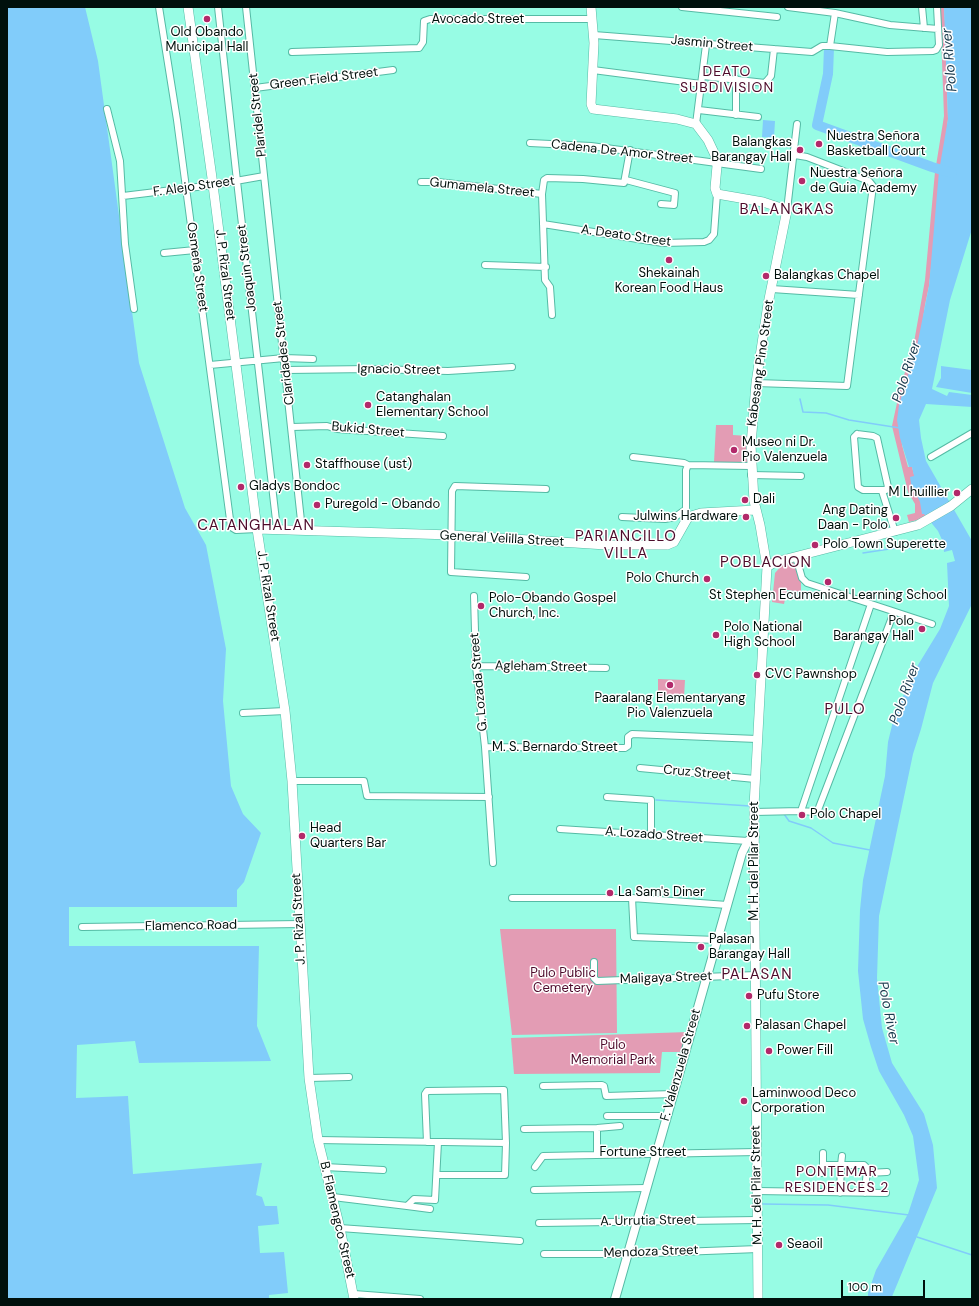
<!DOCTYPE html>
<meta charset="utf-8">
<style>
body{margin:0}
#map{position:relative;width:979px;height:1306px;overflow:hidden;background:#97fce4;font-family:"DM Sans",sans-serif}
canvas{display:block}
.frame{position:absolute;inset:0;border:8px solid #00100c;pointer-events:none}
.scale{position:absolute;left:841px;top:1280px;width:84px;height:18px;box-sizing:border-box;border:2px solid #00100c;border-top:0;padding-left:5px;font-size:12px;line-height:14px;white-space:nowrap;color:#00100c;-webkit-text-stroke:3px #fff;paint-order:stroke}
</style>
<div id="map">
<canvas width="979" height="1306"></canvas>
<div class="frame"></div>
<div class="scale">100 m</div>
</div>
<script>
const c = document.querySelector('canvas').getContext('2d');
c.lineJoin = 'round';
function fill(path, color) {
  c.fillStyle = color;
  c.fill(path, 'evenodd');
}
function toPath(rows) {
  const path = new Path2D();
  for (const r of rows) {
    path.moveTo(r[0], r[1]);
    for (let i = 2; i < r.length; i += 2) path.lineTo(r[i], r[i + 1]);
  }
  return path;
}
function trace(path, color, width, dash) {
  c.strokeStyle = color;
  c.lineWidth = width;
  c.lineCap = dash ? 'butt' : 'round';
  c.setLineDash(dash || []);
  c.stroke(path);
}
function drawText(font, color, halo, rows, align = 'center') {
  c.font = font + ' "DM Sans",sans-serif';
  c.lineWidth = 3;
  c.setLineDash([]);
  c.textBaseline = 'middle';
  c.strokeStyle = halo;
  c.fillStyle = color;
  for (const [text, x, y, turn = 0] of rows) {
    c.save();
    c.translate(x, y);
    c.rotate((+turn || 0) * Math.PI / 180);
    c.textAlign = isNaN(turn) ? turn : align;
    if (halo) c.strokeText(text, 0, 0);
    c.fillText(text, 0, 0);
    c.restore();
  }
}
const green = toPath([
 [940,7,944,7,945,23,948,119,929,286,925,305,919,349,899,405,902,445,908,467,912,467,926,518,909,522,907,515,915,513,915,504,908,492,892,426,901,384,913,348,925,280,935,172,944,116],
 [716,425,733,425,733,435,748,436,748,462,714,462],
 [795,561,801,580,801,592,787,590,784,604,772,602,775,573,783,564],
 [658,679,685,680,684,697,658,696],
 [500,929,616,929,617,1033,512,1035],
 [688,1032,682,1052,662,1052,660,1073,514,1074,511,1038]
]);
const water = toPath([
 [7,7,85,7,98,61,139,363,185,508,206,545,226,649,223,701,231,786,243,814,261,833,244,882,237,890,237,907,69,907,69,946,259,946,257,1026,271,1061,139,1063,135,1041,77,1045,76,1098,128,1096,133,1174,262,1163,256,1195,262,1197,265,1206,277,1206,279,1224,258,1226,260,1253,284,1252,288,1293,269,1295,269,1299,7,1299],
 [944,7,972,7,972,229,950,300,932,389,947,396,949,392,972,395,972,407,926,404,919,420,921,438,926,461,972,541,972,604,933,683,921,729,913,754,879,916,877,978,882,1028,892,1063,924,1114,933,1145,937,1188,891,1299,868,1299,868,1293,876,1270,908,1214,919,1180,913,1136,904,1115,879,1071,871,1047,863,1019,858,971,860,910,863,880,885,776,888,742,894,717,912,676,916,677,918,671,915,670,940,629,949,606,947,563,955,561,952,550,944,552,943,542,938,531,924,514,922,514,920,502,914,489,912,489,910,477,914,476,912,467,909,467,900,438,897,420,899,405,917,346,929,286,939,171,948,119],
 [763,120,775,121,774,138,762,137],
 [941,366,972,370,972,393,936,387,941,378]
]);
const stream = toPath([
 [800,399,803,412,826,413,849,420,900,428],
 [863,553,896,548,928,548,944,544],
 [656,800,750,806],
 [784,814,789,821,811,828,833,843,870,850],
 [763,1204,828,1205,909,1215],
 [917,1237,972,1255]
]);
const river = toPath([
 [829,48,828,74,817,125,932,167,952,173]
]);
const minor = toPath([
 [159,7,177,120,231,527,236,530,257,529],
 [218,7,237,181,277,529],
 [246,7,302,530],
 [682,7,777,17],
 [788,7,835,13,890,25,938,29],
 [922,7,924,28],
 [594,35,812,52,822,46,830,46,887,52,933,51,936,50,939,45,937,7],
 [830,46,835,13],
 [292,52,419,48,423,42,424,21,430,19,592,19],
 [593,70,701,84],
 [703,76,765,83,771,76,774,49],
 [736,79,736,115],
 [255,88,393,70],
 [107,109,120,161,125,244,134,309],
 [699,110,758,117],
 [696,124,706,45],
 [530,143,591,146,761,169],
 [626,180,675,193,674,205,661,204],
 [421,182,438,182,542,194],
 [123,196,213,185,264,176],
 [787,210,797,124],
 [543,224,663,243,704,242,709,240,714,234,717,194],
 [164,253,195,250],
 [485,265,546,267],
 [772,289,859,295],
 [552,315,550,287,545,280,542,194,544,180,547,178,583,179,624,183,630,150],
 [210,365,284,358,313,359],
 [286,370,371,369,448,371,512,367],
 [756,383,847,386,873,186,869,181,807,157,795,155],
 [292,427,327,426,337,429,443,436],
 [857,434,873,436,877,438,888,487,886,490,863,490,858,487,854,437,857,434],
 [633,457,684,463,688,465],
 [931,457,972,433],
 [688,465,751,466],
 [751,475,801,476],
 [882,491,895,532],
 [686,513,686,470,688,465],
 [622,517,665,519,675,517,685,510],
 [796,557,802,578,807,583,932,624],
 [526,577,451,572,452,491,455,486,546,489],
 [474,596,476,666,485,747,493,863],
 [476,666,606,668],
 [243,713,285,711],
 [485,747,625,748,628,746,628,737,632,734,757,739],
 [640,768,755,779],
 [292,781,364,781,367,796,489,797],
 [607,797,651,800,651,835],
 [801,811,871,604],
 [754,812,801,811,815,812,818,810,894,612],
 [560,829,748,841],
 [512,898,632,898,727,905],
 [632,898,634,937,717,940],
 [82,927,300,924],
 [594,962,594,978,597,981,756,975],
 [309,1078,349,1077],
 [543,1086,602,1085,604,1086,606,1096,673,1094],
 [607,1116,667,1116],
 [597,1128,597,1154],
 [524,1129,597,1128,620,1126],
 [318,1140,506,1143],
 [427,1142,425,1094,427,1091,504,1090,506,1143,505,1175,437,1175],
 [842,1156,841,1165,864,1165,867,1168,865,1193],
 [823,1165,823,1153],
 [325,1167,383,1170],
 [535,1167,543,1156,757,1152],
 [822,1173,823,1165,841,1165,840,1193],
 [868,1173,887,1172],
 [534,1190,646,1188],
 [757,1191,886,1193],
 [333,1197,407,1206,414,1199,435,1200,438,1142],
 [407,1206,430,1209],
 [539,1223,758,1220],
 [340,1228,520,1241],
 [544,1254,628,1254,758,1249],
 [354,1294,420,1299]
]);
const tertiary = toPath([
 [615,1299,742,853,748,841,755,836]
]);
const secondary = toPath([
 [188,7,213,185,257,529,285,711,292,781,309,1078,318,1140,340,1228,354,1299],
 [591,7,594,43,591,104,593,109,677,119,696,124,708,140,716,157,717,166,715,188,717,194,763,202,787,210,768,304,756,383,751,445,754,501,760,525,767,567,754,806,758,1299],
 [257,529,452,535,606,545,667,545,674,542,687,519,691,516,701,513,755,510],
 [767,567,775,562,918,525,951,506,972,489]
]);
const markers = [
 [207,19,4,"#b2296a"],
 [819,144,4,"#b2296a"],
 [800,150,4,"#b2296a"],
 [802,181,4,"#b2296a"],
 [669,260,4,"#b2296a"],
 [766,276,4,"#b2296a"],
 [368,405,4,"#b2296a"],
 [734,450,4,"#b2296a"],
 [307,465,4,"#b2296a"],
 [241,487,4,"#b2296a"],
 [957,493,4,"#b2296a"],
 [745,500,4,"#b2296a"],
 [317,505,4,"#b2296a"],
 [746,517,4,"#b2296a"],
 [896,518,4,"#b2296a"],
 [815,545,4,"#b2296a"],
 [707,579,4,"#b2296a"],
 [828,582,4,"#b2296a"],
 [481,606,4,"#b2296a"],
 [922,629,4,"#b2296a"],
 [716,635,4,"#b2296a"],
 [757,675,4,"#b2296a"],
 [670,685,4,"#b2296a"],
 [802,815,4,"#b2296a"],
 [302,836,4,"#b2296a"],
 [610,893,4,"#b2296a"],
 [701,947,4,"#b2296a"],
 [749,996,4,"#b2296a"],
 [747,1026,4,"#b2296a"],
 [769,1051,4,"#b2296a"],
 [744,1101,4,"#b2296a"],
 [779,1245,4,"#b2296a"]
];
const streetNames = [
 ["Avocado Street",478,20],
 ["Jasmin Street",712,44,5],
 ["Green Field Street",324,79,-7],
 ["Plaridel Street",258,115,-96],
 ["Cadena De Amor Street",622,152,6],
 ["F. Alejo Street",194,187,-8],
 ["Gumamela Street",482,188,6],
 ["A. Deato Street",626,236,8],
 ["Osmeña Street",197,267,82],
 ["Joaquin Street",247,268,-97],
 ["J. P. Rizal Street",225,275,83],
 ["Claridades Street",284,353,-97],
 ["Kabesang Pino Street",761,363,-82],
 ["Ignacio Street",399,370,1],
 ["Bukid Street",368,430,5],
 ["General Velilla Street",502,539,3],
 ["J. P. Rizal Street",268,596,81],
 ["Agleham Street",541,667,1],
 ["G. Lozada Street",479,682,-95],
 ["M. S. Bernardo Street",555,748],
 ["Cruz Street",697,773,5],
 ["A. Lozado Street",654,835,4],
 ["M. H. del Pilar Street",755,861,-90],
 ["J. P. Rizal Street",299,919,-93],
 ["Flamenco Road",191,926,-1],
 ["Maligaya Street",666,978,-2],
 ["F. Valenzuela Street",681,1065,-74],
 ["Fortune Street",643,1153],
 ["M. H. del Pilar Street",757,1185,-91],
 ["B. Flamengco Street",337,1220,77],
 ["A. Urrutia Street",648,1221,-1],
 ["Mendoza Street",651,1252,-2]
];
const poiNames = [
 ["Old Obando",207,33,"center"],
 ["Municipal Hall",207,48,"center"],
 ["Nuestra Señora",827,137],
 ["Basketball Court",827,152],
 ["Balangkas",792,143,"right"],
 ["Barangay Hall",792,158,"right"],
 ["Nuestra Señora",810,174],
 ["de Guia Academy",810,189],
 ["Shekainah",669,274,"center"],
 ["Korean Food Haus",669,289,"center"],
 ["Balangkas Chapel",774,276],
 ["Catanghalan",376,398],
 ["Elementary School",376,413],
 ["Museo ni Dr.",742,443],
 ["Pio Valenzuela",742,458],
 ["Staffhouse (ust)",315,465],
 ["Gladys Bondoc",249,487],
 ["M Lhuillier",949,493,"right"],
 ["Dali",753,500],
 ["Puregold - Obando",325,505],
 ["Ang Dating",888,511,"right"],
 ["Daan - Polo",888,526,"right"],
 ["Julwins Hardware",738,517,"right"],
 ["Polo Town Superette",823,545],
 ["Polo Church",699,579,"right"],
 ["St Stephen Ecumenical Learning School",828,596,"center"],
 ["Polo-Obando Gospel",489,599],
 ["Church, Inc.",489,614],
 ["Polo",914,622,"right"],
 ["Barangay Hall",914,637,"right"],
 ["Polo National",724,628],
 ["High School",724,643],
 ["CVC Pawnshop",765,675],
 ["Paaralang Elementaryang",670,699,"center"],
 ["Pio Valenzuela",670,714,"center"],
 ["Polo Chapel",810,815],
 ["Head",310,829],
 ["Quarters Bar",310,844],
 ["La Sam's Diner",618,893],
 ["Palasan",709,940],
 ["Barangay Hall",709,955],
 ["Pufu Store",757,996],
 ["Palasan Chapel",755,1026],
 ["Power Fill",777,1051],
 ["Laminwood Deco",752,1094],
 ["Corporation",752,1109],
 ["Seaoil",787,1245]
];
const parkNames = [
 ["Pulo Public",563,974],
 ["Cemetery",563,989],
 ["Pulo",613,1046],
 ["Memorial Park",613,1061]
];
const waterNames = [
 ["Polo River",950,60,-95],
 ["Polo River",907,372,-72],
 ["Polo River",905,694,-70],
 ["Polo River",888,1013,79]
];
const neighbourhoodNames = [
 ["DEATO",727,72],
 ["SUBDIVISION",727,88],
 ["PONTEMAR",837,1172],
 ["RESIDENCES 2",837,1188]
];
const quarterNames = [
 ["BALANGKAS",787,210],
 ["CATANGHALAN",256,526],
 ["PARIANCILLO",626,537],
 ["VILLA",626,554],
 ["POBLACION",766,563],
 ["PULO",845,710],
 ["PALASAN",757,975]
];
fill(green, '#e39cb4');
fill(water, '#81ccfa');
trace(stream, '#81ccfa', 1.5);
trace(river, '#81ccfa', 10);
trace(minor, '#55bba5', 8);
trace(tertiary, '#55bba5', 10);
trace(secondary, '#55bba5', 10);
trace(minor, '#fff', 6);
trace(tertiary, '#fff', 8);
trace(secondary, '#fff', 9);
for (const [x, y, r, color] of markers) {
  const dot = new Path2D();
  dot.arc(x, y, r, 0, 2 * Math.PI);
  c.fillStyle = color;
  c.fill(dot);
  trace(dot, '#fff', 1.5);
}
drawText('13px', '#00100c', '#fff', streetNames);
drawText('13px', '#00100c', '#fff', poiNames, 'left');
drawText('13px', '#4d082a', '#fff', parkNames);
drawText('italic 14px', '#1a3b4e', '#fff', waterNames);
c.letterSpacing = '1px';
drawText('14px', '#4c0b2a', '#fff', neighbourhoodNames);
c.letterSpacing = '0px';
c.letterSpacing = '1px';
drawText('15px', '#4c0b2a', '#fff', quarterNames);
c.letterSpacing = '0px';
</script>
